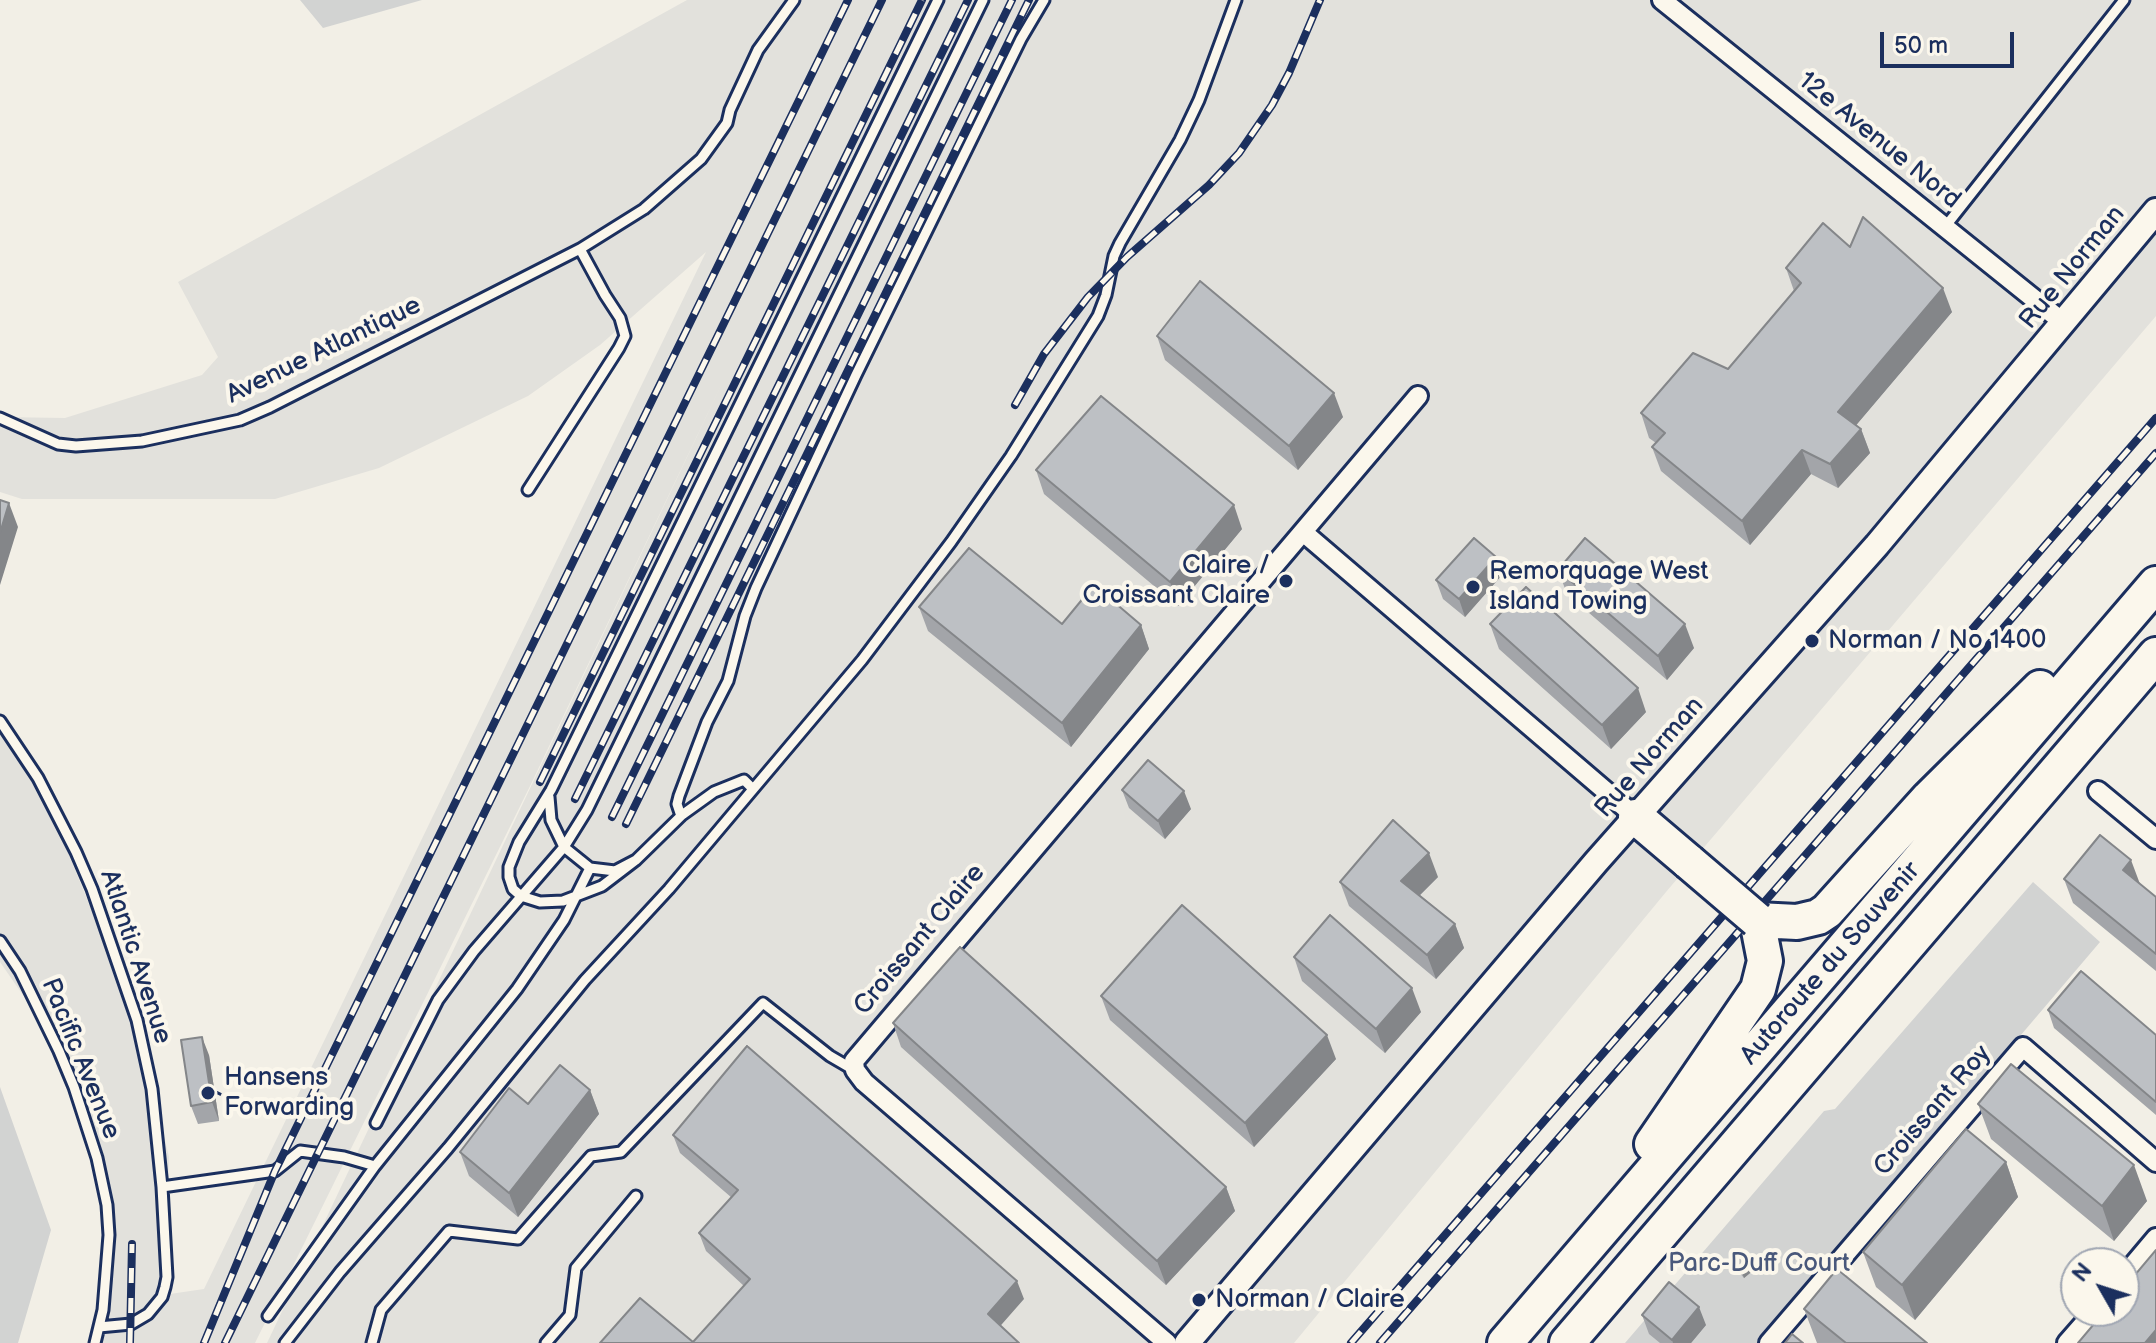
<!DOCTYPE html>
<style>
body{margin:0}
#map{position:relative;width:2156px;height:1343px;overflow:hidden;background:#f2efe6;font-family:"Balsamiq Sans",sans-serif}
canvas{display:block}
.north{position:absolute;left:2060px;top:1247px;width:80px;height:80px;box-sizing:border-box;background:#fbf7ec;border:2px solid #a1a7b3;border-radius:50%;rotate:309deg;font-size:22px;font-weight:700;line-height:32px;text-align:center;color:#1b2f5e}
.north::after{content:'';display:block;margin:auto;width:28px;height:36px;background:#1b2f5e;clip-path:polygon(50% 0,100% 100%,50% 72%,0 100%)}
.scale{position:absolute;left:1880px;top:32px;width:134px;height:36px;box-sizing:border-box;border:4px solid #1b2f5e;border-top:0;padding-left:10px;font-size:24px;line-height:28px;white-space:nowrap;color:#1b2f5e;-webkit-text-stroke:6px #fbf7ec;paint-order:stroke}
</style>
<div id="map">
<canvas width="2156" height="1343"></canvas>
<div class="north">N</div>
<div class="scale">50 m</div>
</div>
<script>
const c = document.querySelector('canvas').getContext('2d');
c.lineJoin = 'round';
function fill(path, color) {
  c.fillStyle = color;
  c.fill(path, 'evenodd');
}
function toPath(rows) {
  const path = new Path2D();
  for (const r of rows) {
    path.moveTo(r[0], r[1]);
    for (let i = 2; i < r.length; i += 2) path.lineTo(r[i], r[i + 1]);
  }
  return path;
}
function trace(path, color, width, dash) {
  c.strokeStyle = color;
  c.lineWidth = width;
  c.lineCap = dash ? 'butt' : 'round';
  c.setLineDash(dash || []);
  c.stroke(path);
}
function drawText(font, color, halo, rows, align = 'center') {
  c.font = font + ' "Balsamiq Sans",sans-serif';
  c.lineWidth = 8;
  c.setLineDash([]);
  c.textBaseline = 'middle';
  c.strokeStyle = halo;
  c.fillStyle = color;
  for (const [text, x, y, turn = 0] of rows) {
    c.save();
    c.translate(x, y);
    c.rotate((+turn || 0) * Math.PI / 180);
    c.textAlign = isNaN(turn) ? turn : align;
    if (halo) c.strokeText(text, 0, 0);
    c.fillText(text, 0, 0);
    c.restore();
  }
}
const built = toPath([
 [687,0,2156,0,2156,316,1666,892,1294,1343,267,1343,726,375,532,782,255,1343,89,1343,98,1297,106,1175,70,1063,0,962,0,726,47,801,136,1019,169,1157,163,1295,204,1289,706,252,600,345,528,396,379,468,275,499,22,499,0,492,0,417,65,418,202,375,218,357,178,282]
]);
const green = toPath([
 [300,0,422,0,323,28],
 [2033,882,2100,942,1759,1343,1625,1343,1824,1111,1835,1109],
 [0,1087,51,1230,18,1343,0,1343]
]);
const path = toPath([
 [214,1091,238,1103]
]);
const service = toPath([
 [1945,227,2124,0],
 [580,249,644,209,701,159,727,123,730,110,758,50,794,0],
 [0,418,58,444,76,446,142,441,240,420,270,407,580,249,605,295,620,318,625,336,619,348,528,490],
 [0,721,38,778,76,852,92,889,137,1020,152,1089,162,1187,167,1277,165,1287,162,1297,148,1314,131,1324,99,1327],
 [549,797,551,820,564,847,590,868,615,871,636,860,682,815,714,792,744,780,753,789],
 [681,816,677,804,679,796,707,722,728,681,745,616,756,588,856,375,1021,39,1044,0],
 [636,860,602,886,563,901,540,902,521,896,513,889,509,877,509,867,519,842,551,790,938,0],
 [0,941,20,971,59,1051,74,1087,97,1158,107,1205,109,1235,103,1310,95,1343],
 [376,1123,438,1000,474,951,564,847,587,810,983,0],
 [162,1187,275,1171,300,1151,344,1157,375,1166],
 [268,1316,375,1166,517,989,564,920,590,868],
 [285,1343,340,1272,448,1148,585,980,669,889,862,660,951,542,1011,456,1098,316,1106,295,1114,256,1120,243,1180,140,1199,100,1236,0],
 [372,1343,381,1310,449,1231,518,1239,591,1156,621,1152,763,1003,830,1056,854,1070],
 [546,1343,570,1315,576,1268,636,1196]
]);
const minor = toPath([
 [1662,0,2064,323],
 [1303,532,1636,817],
 [2098,791,2156,839],
 [2124,1276,2156,1238],
 [1167,1343,864,1082,855,1070,854,1061,1418,396],
 [1769,1343,2023,1047,2156,1162],
 [2067,1343,2095,1311]
]);
const tertiary = toPath([
 [1187,1343,1596,862,1877,545,2156,211]
]);
const motorway = toPath([
 [1636,817,1689,862],
 [1652,1144,1758,989,1765,961,1757,920,1797,922,1818,917,1827,911,1929,798,2040,688],
 [1505,1343,2156,584],
 [1567,1343,2156,655]
]);
const rail = toPath([
 [1015,405,1044,354,1088,297,1127,257,1209,185,1239,153,1272,105,1289,73,1320,0],
 [540,782,922,0],
 [575,799,968,0],
 [612,817,1012,0],
 [626,824,1029,0],
 [130,1343,132,1244],
 [204,1343,275,1171,848,0],
 [225,1343,882,0],
 [1351,1343,2156,418],
 [1380,1343,2156,453]
]);
const motorwayBridge = toPath([
 [1689,862,1757,920]
]);
const wall = toPath([
 [1850,247,1952,312,1856,425,1861,429,1870,453,1838,488,1811,474,1750,545,1661,471,1652,447,1656,443,1649,438,1641,413,1728,369,1794,291,1786,268],
 [1157,336,1343,417,1298,470,1165,360],
 [1036,470,1242,529,1178,606,1044,494],
 [1558,570,1694,648,1667,680,1567,594],
 [1502,575,1465,617,1443,599,1436,580],
 [919,607,1062,624,1141,625,1149,649,1071,747,928,631],
 [1490,624,1646,712,1611,749,1499,649],
 [1122,790,1191,809,1165,839,1129,808],
 [1438,877,1420,895,1455,924,1464,948,1436,979,1349,906,1340,882],
 [2064,879,2140,884,2156,897,2156,971,2073,903],
 [1294,957,1421,1012,1385,1053,1302,981],
 [1101,996,1336,1059,1254,1147,1110,1020],
 [2048,1010,2156,1035,2156,1115,2054,1028],
 [893,1023,1226,1187,1235,1211,1166,1285,901,1047],
 [209,1055,219,1121,198,1124,191,1106],
 [590,1090,599,1114,518,1217,469,1176,460,1152],
 [1978,1104,2147,1201,2114,1241,1991,1139],
 [673,1135,1024,1299,744,1286,706,1251,699,1233,732,1198,680,1153],
 [2006,1162,2018,1197,1915,1320,1876,1287,1863,1252],
 [1732,1260,1752,1263,1755,1269,1744,1278,1734,1266],
 [1804,1309,1927,1343,1817,1343],
 [1642,1315,1706,1325,1691,1343,1660,1343,1649,1334]
]);
const shadedWall = toPath([
 [1943,288,1952,312,1847,436,1838,412],
 [1334,393,1343,417,1298,470,1289,446],
 [1861,429,1870,453,1838,488,1830,464],
 [1802,450,1811,474,1750,545,1742,521],
 [9,503,18,527,0,585,0,533],
 [1234,505,1242,529,1178,606,1170,582],
 [1496,557,1502,575,1465,617,1459,599],
 [1685,624,1694,648,1667,680,1658,656],
 [1141,625,1149,649,1071,747,1062,723],
 [1638,688,1646,712,1611,749,1602,725],
 [1184,791,1191,809,1165,839,1158,821],
 [1429,853,1438,877,1410,905,1401,881],
 [2131,860,2140,884,2123,870],
 [1455,924,1464,948,1436,979,1427,955],
 [1412,988,1421,1012,1385,1053,1376,1029],
 [1327,1035,1336,1059,1254,1147,1245,1123],
 [202,1037,209,1055,219,1121,212,1102],
 [590,1090,599,1114,518,1217,509,1193],
 [2006,1162,2018,1197,1915,1320,1902,1285],
 [2134,1165,2147,1201,2114,1241,2102,1206],
 [1226,1187,1235,1211,1166,1285,1157,1261],
 [1752,1263,1755,1269,1744,1278,1742,1272],
 [1017,1281,1024,1299,995,1332,988,1314],
 [1699,1307,1706,1325,1691,1343,1673,1343,1672,1340],
 [2156,1330,2156,1343,2145,1343]
]);
const building = toPath([
 [1863,217,1943,288,1838,412,1861,429,1830,464,1802,450,1742,521,1652,447,1665,433,1641,413,1693,353,1728,369,1801,283,1786,268,1823,223,1850,247,1863,217],
 [1200,281,1334,393,1289,446,1157,336,1200,281],
 [1101,396,1234,505,1170,582,1036,470,1101,396],
 [0,500,9,503,0,533,0,500],
 [1474,538,1496,557,1459,599,1436,580,1474,538],
 [1585,538,1685,624,1658,656,1558,570,1585,538],
 [969,548,1062,624,1094,585,1141,625,1062,723,919,607,969,548],
 [1526,587,1638,688,1602,725,1490,624,1526,587],
 [1148,760,1184,791,1158,821,1122,790,1148,760],
 [1393,820,1429,853,1401,881,1455,924,1427,955,1340,882,1393,820],
 [2100,835,2131,860,2123,870,2156,897,2156,954,2064,879,2100,835],
 [1182,905,1327,1035,1245,1123,1101,996,1182,905],
 [1330,915,1412,988,1376,1029,1294,957,1330,915],
 [960,947,1226,1187,1157,1261,893,1023,960,947],
 [2081,971,2156,1035,2156,1102,2048,1010,2081,971],
 [202,1037,212,1102,191,1106,181,1040,202,1037],
 [747,1046,1017,1281,988,1314,1019,1343,600,1343,640,1298,693,1342,750,1279,699,1233,738,1190,673,1135,747,1046],
 [2011,1064,2134,1165,2102,1206,1978,1104,2011,1064],
 [560,1065,590,1090,509,1193,460,1152,509,1088,528,1104,560,1065],
 [1966,1129,2006,1162,1902,1285,1863,1252,1966,1129],
 [2156,1250,2156,1330,2145,1343,2078,1343,2105,1311,2124,1311,2124,1288,2156,1250],
 [1742,1251,1752,1263,1742,1272,1732,1260,1742,1251],
 [1837,1269,1927,1343,1846,1343,1804,1309,1837,1269],
 [1669,1282,1699,1307,1672,1340,1642,1315,1669,1282],
 [1792,1334,1803,1343,1785,1343,1792,1334]
]);
const markers = [
 [1286,581,8,"#1b2f5e"],
 [1473,587,8,"#1b2f5e"],
 [1812,641,8,"#1b2f5e"],
 [208,1093,8,"#1b2f5e"],
 [1199,1300,8,"#1b2f5e"]
];
const streetNames = [
 ["12e Avenue Nord",1879,141,39],
 ["Rue Norman",2073,268,-51],
 ["Avenue Atlantique",324,351,-26],
 ["Rue Norman",1650,758,-49],
 ["Croissant Claire",920,940,-50],
 ["Atlantic Avenue",135,957,72],
 ["Autoroute du Souvenir",1831,964,-49],
 ["Pacific Avenue",80,1059,68],
 ["Croissant Roy",1933,1111,-49]
];
const poiNames = [
 ["Claire /",1270,566,"right"],
 ["Croissant Claire",1270,596,"right"],
 ["Remorquage West",1489,572],
 ["Island Towing",1489,602],
 ["Norman / No 1400",1828,641],
 ["Hansens",224,1078],
 ["Forwarding",224,1108],
 ["Norman / Claire",1215,1300]
];
const parkNames = [
 ["Parc-Duff Court",1759,1264]
];
fill(built, '#e2e1dc');
fill(green, '#d2d3d2');
trace(service, '#1b2f5e', 15);
trace(minor, '#1b2f5e', 24);
trace(tertiary, '#1b2f5e', 30);
trace(motorway, '#1b2f5e', 40);
trace(path, '#1b2f5e', 3, [8, 6]);
trace(service, '#fbf7ec', 9);
trace(minor, '#fbf7ec', 18);
trace(tertiary, '#fbf7ec', 24);
trace(motorway, '#fbf7ec', 34);
trace(rail, '#1b2f5e', 8);
trace(rail, '#fbf7ec', 5, [15]);
trace(motorwayBridge, '#1b2f5e', 40, []);
trace(motorwayBridge, '#fbf7ec', 34);
fill(wall, '#a3a5a9');
fill(shadedWall, '#848689');
fill(building, '#bdc0c4');
trace(building, '#848689', 2);
for (const [x, y, r, color] of markers) {
  const dot = new Path2D();
  dot.arc(x, y, r, 0, 2 * Math.PI);
  c.fillStyle = color;
  c.fill(dot);
  trace(dot, '#fbf7ec', 3);
}
drawText('26px', '#1b2f5e', '#fbf7ec', streetNames);
drawText('26px', '#1b2f5e', '#fbf7ec', poiNames, 'left');
drawText('26px', '#49587b', '#fbf7ec', parkNames);
</script>
